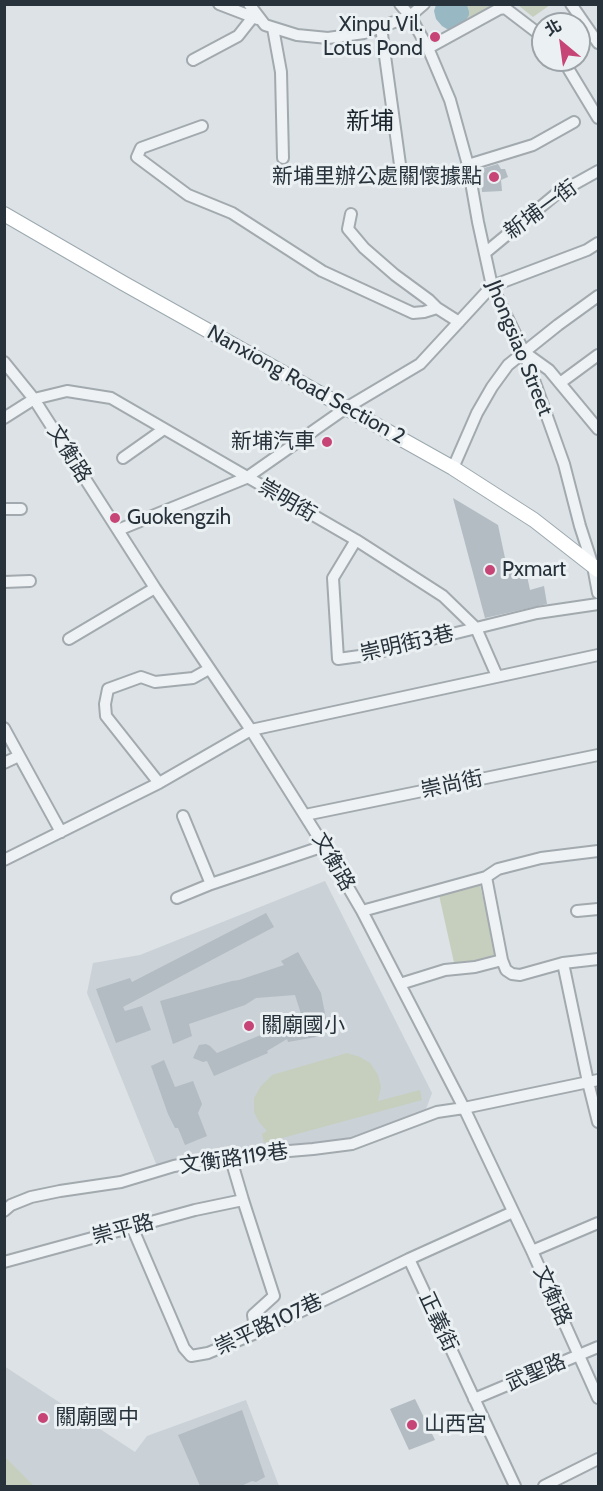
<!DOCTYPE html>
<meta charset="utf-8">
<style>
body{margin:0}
#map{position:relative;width:603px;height:1491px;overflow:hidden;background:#dce2e5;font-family:Cabin,"Noto Sans TC",sans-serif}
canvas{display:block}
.frame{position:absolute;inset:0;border:6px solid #27323b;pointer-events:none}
.north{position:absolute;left:531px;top:12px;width:60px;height:60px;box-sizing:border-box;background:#ebf0f3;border:2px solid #9da4a9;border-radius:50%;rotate:331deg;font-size:16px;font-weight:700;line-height:24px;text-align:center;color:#27323b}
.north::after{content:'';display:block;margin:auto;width:21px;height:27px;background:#c64576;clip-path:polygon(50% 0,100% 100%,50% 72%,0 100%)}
</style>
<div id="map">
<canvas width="603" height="1491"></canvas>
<div class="frame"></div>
<div class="north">北</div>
</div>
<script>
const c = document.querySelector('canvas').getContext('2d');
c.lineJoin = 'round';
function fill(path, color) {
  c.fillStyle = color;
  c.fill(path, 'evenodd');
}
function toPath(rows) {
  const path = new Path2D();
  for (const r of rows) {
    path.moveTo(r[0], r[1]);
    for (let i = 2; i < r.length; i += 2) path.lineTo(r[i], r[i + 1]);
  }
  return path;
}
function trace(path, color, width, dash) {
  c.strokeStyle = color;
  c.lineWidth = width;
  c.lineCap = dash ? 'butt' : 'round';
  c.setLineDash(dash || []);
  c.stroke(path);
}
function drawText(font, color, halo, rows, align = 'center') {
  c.font = font + ' Cabin,"Noto Sans TC",sans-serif';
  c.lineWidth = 6;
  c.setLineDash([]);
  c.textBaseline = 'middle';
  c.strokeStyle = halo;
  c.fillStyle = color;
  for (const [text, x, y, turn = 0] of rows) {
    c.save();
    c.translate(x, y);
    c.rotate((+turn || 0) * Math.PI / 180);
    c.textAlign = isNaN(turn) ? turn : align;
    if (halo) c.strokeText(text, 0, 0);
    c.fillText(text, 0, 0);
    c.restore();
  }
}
const built = toPath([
 [325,881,432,1093,426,1109,360,1140,280,1150,253,1147,157,1166,87,993,93,963,140,955],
 [4,1366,135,1452,147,1436,246,1400,279,1486,5,1486]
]);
const green = toPath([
 [467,5,496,5,469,21,467,19,469,11],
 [518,5,550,5,533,17],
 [480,885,497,957,455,967,439,895],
 [347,1053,360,1057,370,1063,378,1075,381,1087,378,1101,420,1090,422,1100,264,1143,262,1134,267,1131,259,1122,254,1112,254,1098,261,1086,272,1075],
 [4,1457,5,1457,34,1486,5,1486]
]);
const water = toPath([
 [436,5,467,5,469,11,469,15,464,24,452,29,447,29,442,26,436,19,434,11]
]);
const building = toPath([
 [498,164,501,169,505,169,508,177,501,180,502,191,482,192,481,178,477,170],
 [453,498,498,525,505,558,525,566,530,590,544,586,547,604,485,618],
 [266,913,274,927,123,1007,125,1011,142,1006,151,1030,116,1043,96,989,130,978,132,982],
 [298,952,321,993,328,1029,314,1031,316,1037,288,1042,287,1039,267,1051,268,1053,214,1076,207,1061,203,1062,193,1058,199,1045,206,1044,210,1046,217,1053,273,1030,270,1026,278,1020,284,1022,302,1017,295,995,256,998,245,1005,189,1024,192,1036,173,1044,160,1001,232,981,239,980,284,965,281,961],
 [164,1060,175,1087,193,1081,202,1104,198,1113,207,1136,185,1145,178,1128,175,1128,168,1114,151,1066],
 [415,1399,435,1440,409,1450,390,1409],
 [242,1410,265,1477,256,1482,252,1481,241,1486,200,1486,178,1435]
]);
const minor = toPath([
 [219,4,258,19],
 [249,4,265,25,297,35,328,38,364,33,381,27,410,16,424,4],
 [400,4,410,16,428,48,450,100,468,165,478,222,492,286,524,352,564,464,580,526,593,566,598,593],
 [571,4,598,43],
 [381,27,402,179],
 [273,28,281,72,283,158],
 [428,48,499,9,505,8,543,37],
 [193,60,238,36,253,17],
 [563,60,598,118],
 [202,126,141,148,137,157,188,195,232,213,322,271,413,313,424,312,437,308],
 [468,165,533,145,574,122],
 [351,214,348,229,364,248,395,275,429,300,437,308,459,322],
 [485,253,555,195,598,171],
 [524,352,549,370,598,429],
 [4,362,34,399,155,588,251,730,324,846,362,911,464,1108,532,1251,598,1398],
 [560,383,598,355],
 [4,418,34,399,67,391,111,398,356,540,443,596,476,628,497,676],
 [123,458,164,429],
 [453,468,477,413,492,387,508,365,558,325,598,296],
 [4,509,21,509],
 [118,530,246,478,346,408,420,364,492,286,587,250,598,243],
 [356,540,333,578,338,659,367,655,537,613,598,604],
 [4,582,30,581],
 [69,639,155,588],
 [4,728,61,832],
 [4,763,19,756],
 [159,783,106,716,105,704,108,689,141,677,155,682,193,678,209,669],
 [305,815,598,755],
 [183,816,211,884],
 [4,860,159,783,251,730,598,655],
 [486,877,502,960,506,970,512,974,520,975,563,963,598,959],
 [177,898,211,884,324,846],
 [362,911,486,877,498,869,541,858,598,851],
 [577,911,598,909],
 [563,963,588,1082,598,1122],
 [400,984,445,970,475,967,502,960],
 [230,1156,243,1200,274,1296,253,1315,256,1333],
 [4,1211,11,1205,31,1197,60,1191,121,1182,174,1166,230,1156,313,1149,352,1144,437,1112,464,1108,598,1080],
 [513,1212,409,1259,515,1486],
 [132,1227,184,1348,191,1356,208,1353,256,1333,409,1259],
 [532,1251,598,1223],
 [4,1262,195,1210,243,1200],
 [474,1399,598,1347],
 [544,1486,598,1459]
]);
const major = toPath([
 [4,214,123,283,453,468,534,520,598,570]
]);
const markers = [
 [435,37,6,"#c64576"],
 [494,177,6,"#c64576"],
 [327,442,6,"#c64576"],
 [115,518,6,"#c64576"],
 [490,570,6,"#c64576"],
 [249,1026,6,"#c64576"],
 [43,1418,6,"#c64576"],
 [412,1425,6,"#c64576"]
];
const poiNames = [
 ["Xinpu Vil.",423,25,"right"],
 ["Lotus Pond",423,49,"right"],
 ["新埔里辦公處關懷據點",482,177,"right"],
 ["新埔汽車",315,442,"right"],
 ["Guokengzih",127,518],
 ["Pxmart",502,570],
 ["關廟國小",261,1026],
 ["關廟國中",55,1418],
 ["山西宮",424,1425]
];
const streetNames = [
 ["新埔一街",541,210,-36],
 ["Jhongsiao Street",519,348,68],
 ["Nanxiong Road Section 2",306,385,29],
 ["文衡路",69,454,58],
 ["崇明街",287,501,30],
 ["崇明街3巷",407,644,-13],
 ["崇尚街",452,785,-12],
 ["文衡路",333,862,60],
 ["文衡路119巷",234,1159,-8],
 ["崇平路",123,1230,-15],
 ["文衡路",552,1296,66],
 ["正義街",438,1322,65],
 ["崇平路107巷",269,1325,-25],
 ["武聖路",536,1373,-23]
];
const quarterNames = [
 ["新埔",370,122]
];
fill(built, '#cad1d7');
fill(green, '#c6cfbd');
fill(water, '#98b8c4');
fill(building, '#b3bcc2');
trace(minor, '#a2aaaf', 14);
trace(major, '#9ca9b0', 16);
trace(minor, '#eef2f4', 10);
trace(major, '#fff', 14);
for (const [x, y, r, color] of markers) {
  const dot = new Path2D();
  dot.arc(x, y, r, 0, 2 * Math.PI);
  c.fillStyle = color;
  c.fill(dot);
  trace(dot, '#ebf0f3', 2);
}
drawText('21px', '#27323b', '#ebf0f3', poiNames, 'left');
drawText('21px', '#27323b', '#ebf0f3', streetNames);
drawText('24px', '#19232b', '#ebf0f3', quarterNames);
</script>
